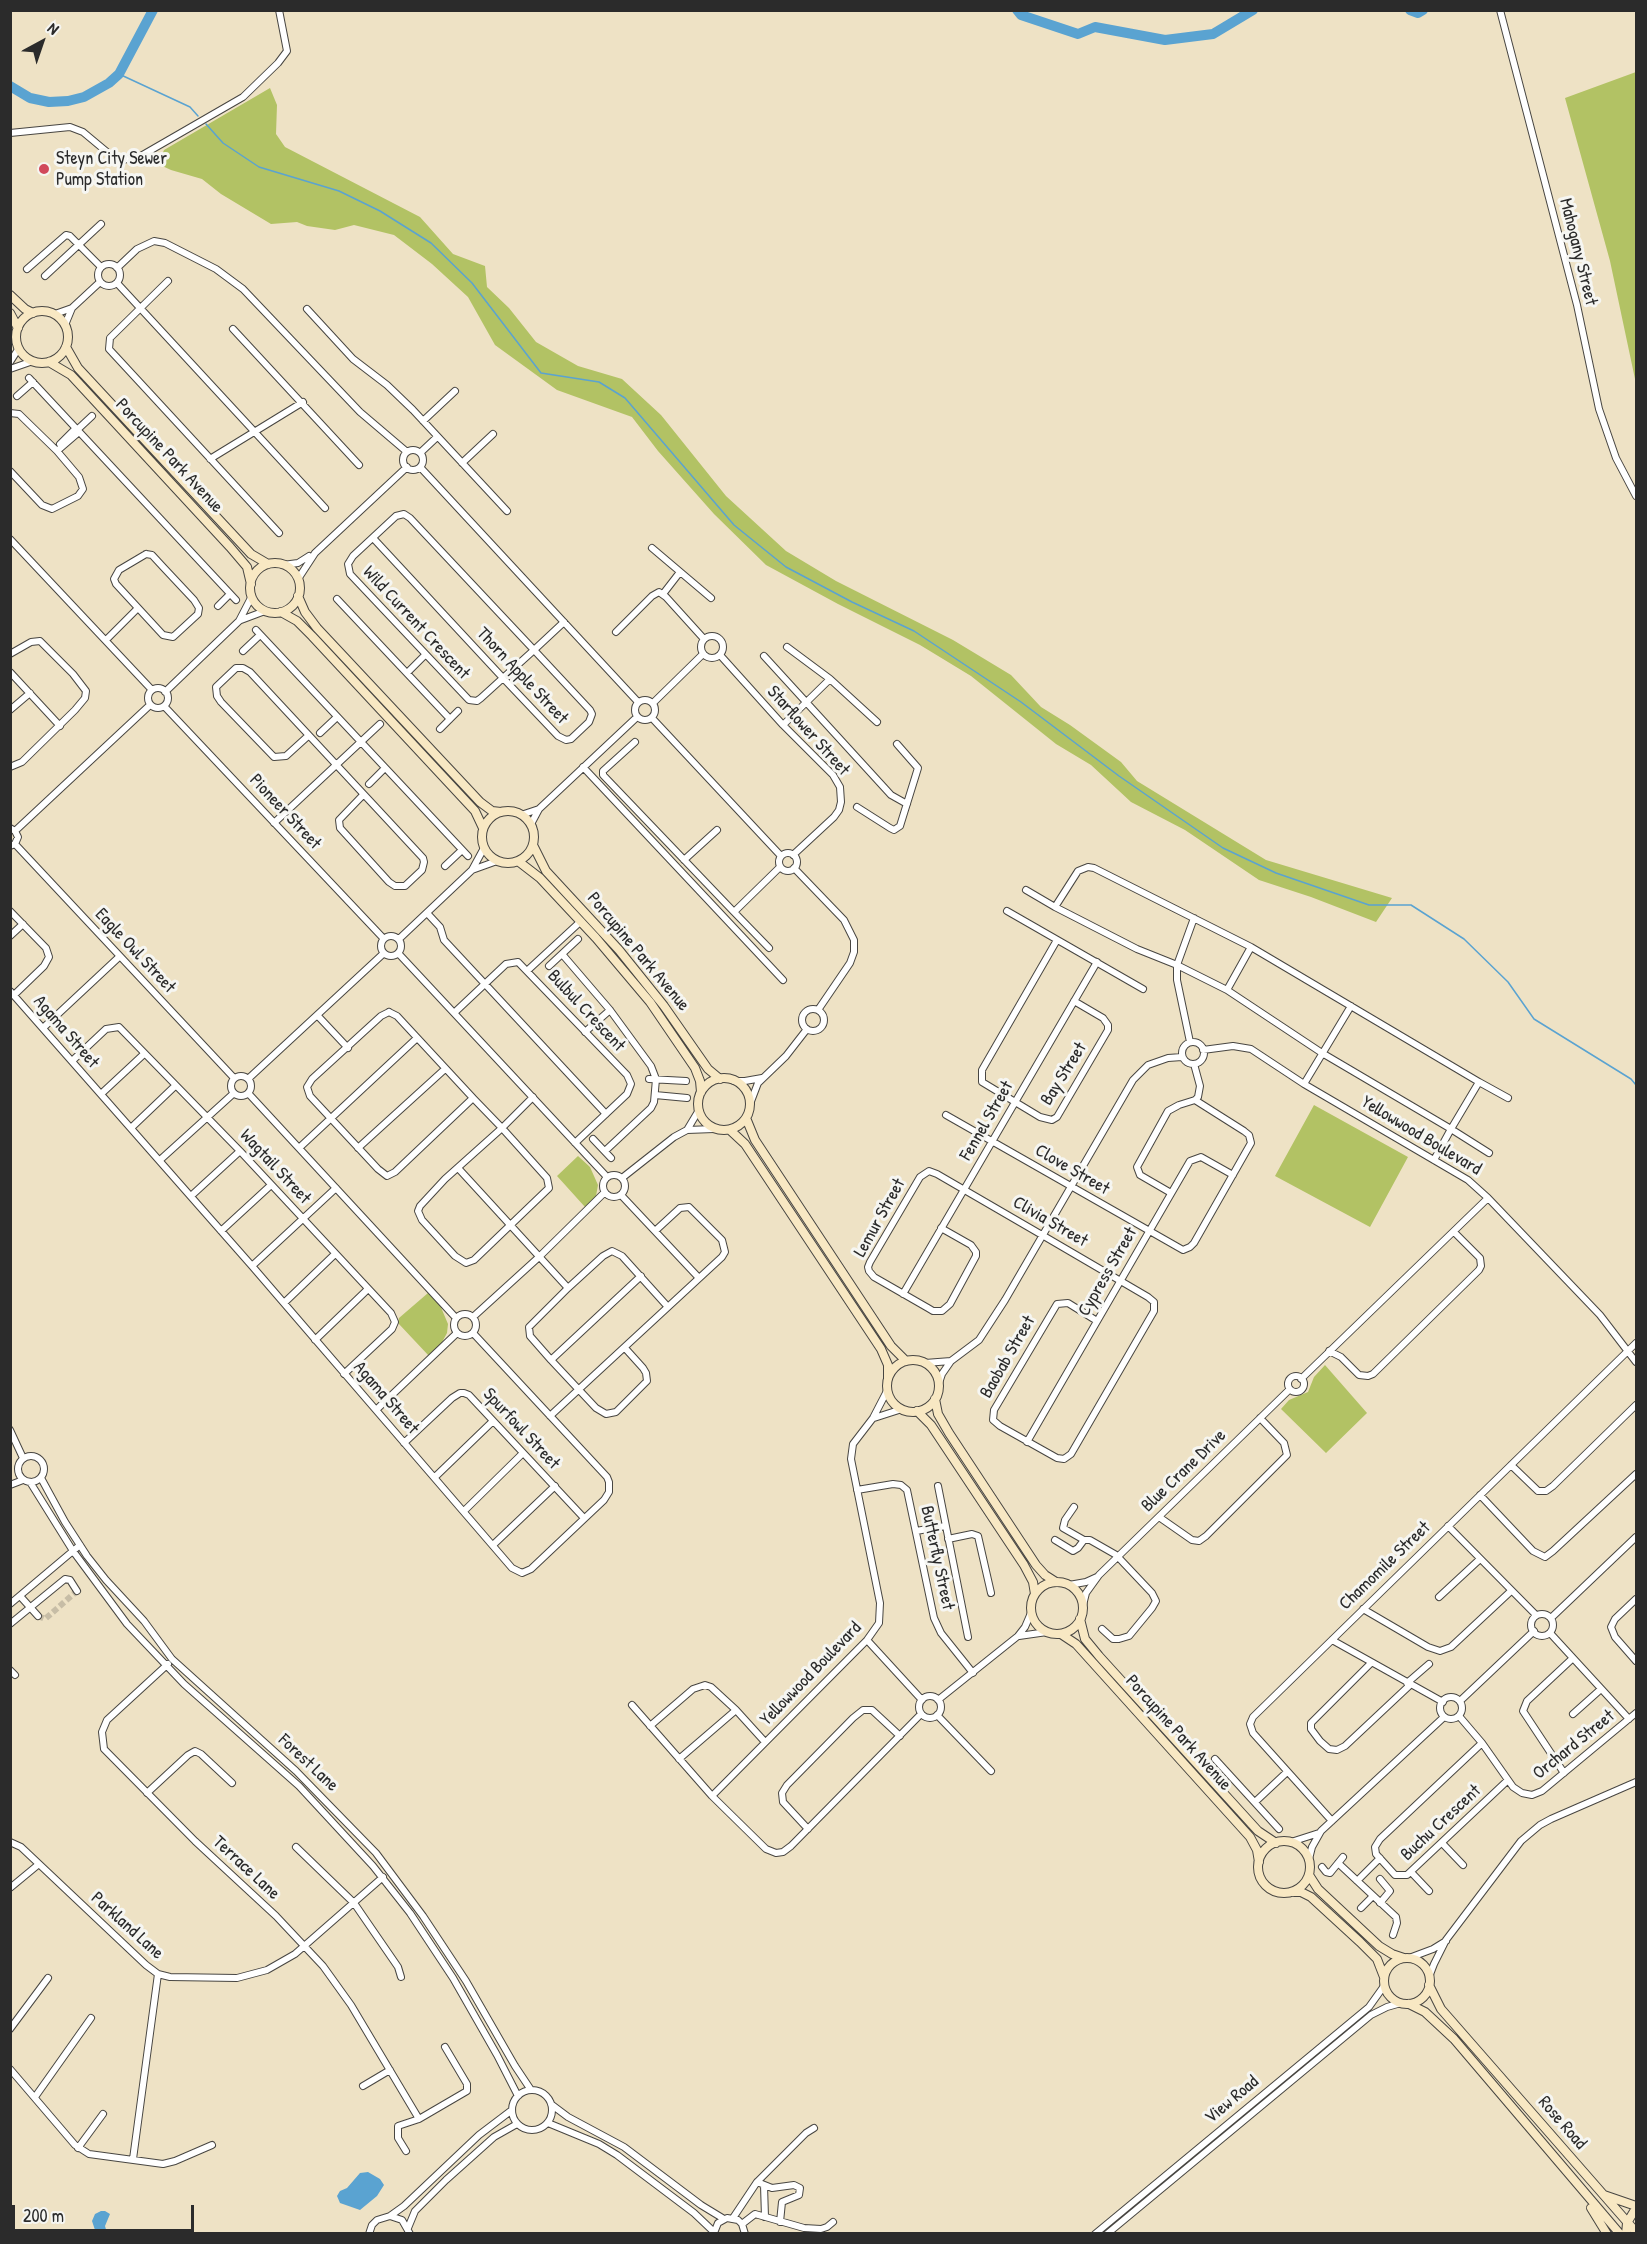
<!DOCTYPE html>
<style>
body{margin:0}
#map{position:relative;width:1647px;height:2244px;overflow:hidden;background:#eee2c5;font-family:"Patrick Hand",sans-serif}
canvas{display:block}
.frame{position:absolute;inset:0;border:12px solid #2b2b2b;pointer-events:none}
.north{position:absolute;left:12px;top:12px;width:60px;height:60px;-webkit-text-stroke:4px #f6f6f2;paint-order:stroke;rotate:40deg;font-size:16px;font-weight:700;line-height:24px;text-align:center;color:#2b2b2b}
.north::after{content:'';display:block;margin:auto;width:21px;height:27px;background:#2b2b2b;clip-path:polygon(50% 0,100% 100%,50% 72%,0 100%)}
.scale{position:absolute;left:12px;top:2205px;width:182px;height:27px;box-sizing:border-box;border:3px solid #2b2b2b;border-top:0;padding-left:8px;font-size:18px;line-height:21px;white-space:nowrap;color:#2b2b2b;-webkit-text-stroke:4px #f6f6f2;paint-order:stroke}
</style>
<div id="map">
<canvas width="1647" height="2244"></canvas>
<div class="frame"></div>
<div class="north">N</div>
<div class="scale">200 m</div>
</div>
<script>
const c = document.querySelector('canvas').getContext('2d');
c.lineJoin = 'round';
function fill(path, color) {
  c.fillStyle = color;
  c.fill(path, 'evenodd');
}
function toPath(rows) {
  const path = new Path2D();
  for (const r of rows) {
    if (r.length === 3) {
      path.moveTo(r[0] + r[2], r[1]);
      path.arc(r[0], r[1], r[2], 0, 2 * Math.PI);
      continue;
    }
    path.moveTo(r[0], r[1]);
    for (let i = 2; i < r.length; i += 2) path.lineTo(r[i], r[i + 1]);
  }
  return path;
}
function trace(path, color, width, dash) {
  c.strokeStyle = color;
  c.lineWidth = width;
  c.lineCap = dash ? 'butt' : 'round';
  c.setLineDash(dash || []);
  c.stroke(path);
}
function drawText(font, color, halo, rows, align = 'center') {
  c.font = font + ' "Patrick Hand",sans-serif';
  c.lineWidth = 6;
  c.setLineDash([]);
  c.textBaseline = 'middle';
  c.strokeStyle = halo;
  c.fillStyle = color;
  for (const [text, x, y, turn = 0] of rows) {
    c.save();
    c.translate(x, y);
    c.rotate((+turn || 0) * Math.PI / 180);
    c.textAlign = isNaN(turn) ? turn : align;
    if (halo) c.strokeText(text, 0, 0);
    c.fillText(text, 0, 0);
    c.restore();
  }
}
const green = toPath([
 [1636,72,1636,395,1635,379,1610,261,1565,98],
 [270,88,277,105,276,134,285,147,420,217,453,254,485,266,487,287,509,308,536,342,578,366,622,379,661,415,726,496,786,551,836,581,953,640,1011,675,1041,707,1070,725,1121,762,1137,781,1266,860,1392,898,1376,922,1311,897,1259,880,1185,830,1131,802,1091,765,1056,744,971,676,920,645,838,604,766,565,714,514,658,451,632,417,557,390,495,345,468,297,432,264,394,235,354,225,335,230,307,226,297,222,271,224,221,194,202,179,171,170,158,164,164,150],
 [1314,1105,1408,1157,1370,1227,1275,1176],
 [578,1156,590,1167,598,1185,596,1196,585,1207,557,1176],
 [428,1293,440,1305,448,1324,447,1333,440,1346,429,1356,398,1323,399,1318],
 [1325,1365,1367,1413,1326,1453,1281,1409,1289,1400,1308,1392,1314,1377]
]);
const water = toPath([
 [368,2172,380,2179,384,2185,377,2196,360,2210,340,2203,337,2196,340,2191,347,2188,360,2173],
 [101,2211,105,2211,110,2214,105,2226,107,2233,96,2233,92,2221,95,2214]
]);
const stream = toPath([
 [119,74,190,107,198,116],
 [206,124,223,143,259,167,339,191,380,211,431,243,472,283,541,373,599,382,625,398,734,525,786,567,852,602,914,631,1021,702,1119,776,1223,848,1276,873,1369,905,1411,905,1464,939,1508,982,1534,1019,1631,1079,1636,1085]
]);
const river = toPath([
 [1017,10,1021,15,1078,34,1095,27,1165,40,1213,34,1253,10],
 [1410,10,1418,13,1423,10],
 [10,86,30,98,49,102,68,101,84,97,109,83,119,74,153,10]
]);
const streetTunnel = toPath([
 [38,1616,45,1619,77,1591]
]);
const street = toPath([
 [1500,10,1577,305,1599,409,1616,458,1636,496],
 [10,133,70,127,83,132,113,157,122,160,139,157,243,97,278,63,287,51,279,10],
 [109,275,11],
 [117,268,137,249,154,241,165,243,216,269,243,289,360,412,407,452],
 [27,269,66,235,70,236,101,267],
 [45,276,101,224],
 [168,281,110,338,109,349,279,533],
 [117,283,325,508],
 [307,309,353,359,387,385,413,410,507,511],
 [55,314,72,308,100,282],
 [65,325,72,308],
 [233,329,359,465],
 [10,362,19,348],
 [10,369,33,361],
 [29,378,236,600],
 [17,396,33,382],
 [10,413,19,414,57,451,79,477,83,489,78,496,52,509,42,505,10,471],
 [423,421,455,391],
 [77,430,92,416],
 [60,444,75,429],
 [413,460,10],
 [57,451,79,432],
 [420,453,437,437],
 [210,459,303,402],
 [462,463,493,434],
 [420,467,638,702],
 [373,538,503,678,558,736,566,740,571,739,589,722,592,714,590,710,534,650,410,518,404,514,396,516,353,556,348,564,350,574,469,700,477,701,481,698,503,678,534,650,564,622],
 [10,539,152,690],
 [652,548,711,598],
 [146,554,152,555,164,568,194,600,199,608,198,614,173,637,163,635,116,584,114,579,119,570,146,554],
 [283,565,298,563,309,556],
 [298,579,315,553,407,467],
 [663,594,680,572],
 [337,599,450,719],
 [218,606,230,594],
 [241,620,265,611],
 [256,630,468,856],
 [616,632,652,596,659,592,666,597,704,639],
 [712,647,11],
 [106,640,138,608],
 [787,647,830,679,877,722],
 [243,651,260,635],
 [10,654,31,642,40,641,73,674,86,691,85,698,75,710,22,762,10,767],
 [720,655,783,725,833,775,840,787,841,802,839,810,834,817,793,855],
 [764,656,891,795,907,804],
 [10,672,60,726],
 [407,673,425,655],
 [158,698,10],
 [165,692,239,621,252,596],
 [645,710,10],
 [653,703,703,654],
 [164,706,384,939],
 [10,710,30,693],
 [652,718,781,856],
 [783,725,830,679],
 [440,729,458,711],
 [320,733,337,717],
 [308,736,286,756,274,757,221,702,217,696,216,687,236,668,243,668,250,672,423,858,424,862,422,870,405,886,395,886,389,882,340,828,339,820,363,795],
 [635,742,603,771,603,775,734,912],
 [583,767,783,980],
 [369,784,385,768],
 [857,807,890,828,894,830,900,826,918,768,897,744],
 [521,815,539,809],
 [274,823,380,724],
 [531,824,539,809,637,717],
 [10,828,15,831,18,837,15,844,10,846],
 [15,831,150,705],
 [15,844,234,1078],
 [788,862,9],
 [684,860,717,830],
 [445,866,462,850],
 [794,868,844,920,854,940,854,952,850,963,818,1010],
 [472,870,497,861],
 [1026,890,1055,907],
 [10,911,46,948,49,957,44,966,14,995],
 [1007,911,1143,989],
 [427,913,440,927,444,940,606,1114],
 [391,946,10],
 [10,936,23,924],
 [399,939,472,870,484,848],
 [1057,940,982,1070,982,1082,1040,1117,1052,1120,1057,1117,1108,1030,1108,1025,1103,1018,1074,1001],
 [769,948,734,912,780,867],
 [398,953,607,1177],
 [562,954,610,1010,651,1066,656,1079,654,1102,651,1108,605,1151],
 [549,966,578,939],
 [528,970,580,922],
 [1227,990,1251,947],
 [10,991,252,1266,512,1568,522,1573,531,1569,604,1500,609,1492,609,1482,607,1477,473,1333],
 [813,1020,11],
 [389,1012,397,1016,473,1098,395,1172,387,1176,378,1169,310,1096,307,1087,312,1079,381,1016,389,1012],
 [454,1013,506,964,518,962,627,1075,631,1084,627,1094,575,1143],
 [317,1015,348,1048],
 [43,1028,119,957],
 [585,1032,610,1010],
 [1190,1042,1177,980,1177,965,1194,918],
 [1193,1053,11],
 [1203,1050,1233,1046,1251,1049,1304,1084,1468,1180,1488,1198,1600,1315,1636,1362],
 [72,1061,106,1029,119,1027,240,1151,391,1313,395,1322,392,1329,344,1374],
 [241,1086,10],
 [248,1079,384,953],
 [649,1079,686,1081],
 [734,1081,745,1081,762,1078],
 [1479,1082,1251,947,1094,868,1088,867,1078,871,1055,907,1137,949,1177,965,1227,990,1322,1053,1451,1129,1479,1082,1508,1098],
 [1304,1084,1351,1006],
 [248,1093,456,1318],
 [101,1094,144,1054],
 [655,1095,687,1098],
 [473,1098,502,1128,547,1178,549,1188,474,1260,466,1263,455,1256,422,1220,418,1211,420,1206,445,1179,502,1128,533,1097],
 [750,1104,758,1083,786,1056,807,1029],
 [946,1115,1183,1250,1190,1247,1194,1243,1251,1143,1249,1135,1244,1131,1195,1100],
 [131,1128,175,1086],
 [687,1130,699,1110],
 [593,1139,611,1158],
 [299,1148,417,1038],
 [358,1148,445,1069],
 [160,1160,234,1093],
 [1434,1160,1451,1129,1489,1153],
 [458,1168,568,1288],
 [614,1186,11],
 [622,1178,674,1137,687,1130,714,1129],
 [1171,1193,1140,1175,1137,1167,1168,1111,1179,1105,1195,1100,1198,1097,1200,1086,1194,1064],
 [621,1195,699,1278],
 [191,1196,240,1151],
 [941,1228,971,1245,976,1252,976,1256,950,1304,942,1311,933,1311,928,1308,874,1277,869,1271,868,1267,870,1262,920,1177,929,1171,937,1174,1042,1235,1148,1297,1154,1302,1154,1311,1071,1454,1064,1459,1057,1458,1000,1426,993,1420,994,1410,1057,1304,1068,1303,1097,1321],
 [221,1231,271,1185],
 [252,1266,336,1188],
 [903,1294,1097,962],
 [284,1303,335,1254],
 [465,1325,11],
 [473,1317,539,1257,605,1192],
 [315,1340,368,1289],
 [625,1348,643,1368,646,1373,647,1381,616,1412,606,1414,596,1408,551,1360,530,1336,529,1327,568,1288,603,1256,612,1251,622,1256,668,1307],
 [1329,1351,1341,1357,1359,1375,1368,1376,1373,1374,1479,1270,1481,1266,1480,1258,1454,1232],
 [551,1360,641,1276],
 [925,1363,951,1361,979,1340,1005,1300,1133,1080,1148,1065,1168,1058,1182,1057],
 [1296,1384,8],
 [1301,1379,1488,1198],
 [939,1383,942,1374,951,1361],
 [376,1410,457,1333],
 [550,1416,722,1257,725,1252,722,1240,689,1207,680,1208,655,1231],
 [874,1418,902,1409],
 [10,1430,23,1458],
 [1027,1442,1190,1161,1201,1157,1233,1175],
 [404,1443,452,1398,460,1393,464,1393,469,1395,584,1518],
 [31,1469,13],
 [1511,1465,1538,1491,1546,1491,1553,1486,1636,1405],
 [435,1477,493,1421],
 [41,1478,65,1522,87,1556,106,1580,144,1621,172,1659,296,1771,376,1853,423,1916,466,1981,515,2066,531,2090],
 [30,1482,73,1551,127,1624,184,1684,299,1786,373,1866,410,1913,453,1978,497,2055,518,2096],
 [10,1485,23,1480],
 [938,1486,968,1637],
 [857,1490,893,1484,901,1485,907,1490,934,1618,941,1633,973,1673],
 [1480,1495,1533,1551,1545,1557,1553,1551,1636,1474],
 [1074,1507,1065,1520,1063,1528,1084,1540],
 [464,1511,523,1453],
 [1159,1517,1192,1540,1199,1541,1206,1536,1287,1455,1284,1443,1260,1418],
 [1448,1526,1536,1615],
 [916,1531,945,1526],
 [948,1539,972,1534,978,1536,991,1593],
 [1055,1540,1073,1551,1078,1548,1084,1540,1090,1540,1118,1556],
 [493,1545,555,1486],
 [1069,1585,1086,1582,1097,1577],
 [20,1596,38,1616],
 [1439,1597,1480,1559],
 [1636,1599,1615,1619,1611,1627,1615,1637,1636,1661],
 [10,1604,80,1545],
 [1083,1605,1086,1593,1099,1575,1290,1389],
 [1363,1609,1428,1647,1440,1651,1451,1647,1511,1591],
 [1542,1625,11],
 [1551,1618,1636,1537],
 [10,1624,65,1579,70,1580,77,1591],
 [1102,1629,1113,1639,1119,1639,1129,1636,1152,1608,1156,1601,1152,1593,1118,1557],
 [1550,1633,1629,1719],
 [1019,1636,1047,1632],
 [867,1640,922,1700],
 [1332,1640,1443,1702],
 [1371,1663,1311,1723,1311,1729,1320,1741,1329,1749,1337,1750,1345,1746,1410,1685],
 [168,1664,107,1720,102,1732,104,1749,195,1841,276,1916,323,1966,351,2005,419,2119],
 [10,1670,15,1675],
 [1407,1683,1429,1664],
 [930,1707,11],
 [1451,1708,11],
 [938,1700,1018,1636,1025,1627,1031,1613],
 [1460,1701,1534,1631],
 [632,1705,712,1796,766,1849,776,1853,783,1852,791,1846,921,1714],
 [1573,1714,1601,1689],
 [937,1715,991,1771],
 [1459,1716,1482,1743,1513,1787,1522,1793,1532,1795,1542,1791,1636,1713],
 [650,1726,693,1689,705,1685,711,1687,736,1710,765,1742],
 [1482,1743,1380,1839,1375,1847,1376,1854,1395,1875,1407,1875,1508,1780],
 [679,1759,736,1710],
 [1215,1759,1279,1829],
 [1564,1773,1523,1711,1527,1701,1573,1658],
 [147,1793,188,1755,195,1751,201,1754,232,1783],
 [712,1796,867,1640,879,1623,880,1603,851,1459,853,1444,873,1418,887,1391],
 [1255,1802,1287,1772],
 [1332,1821,1253,1733,1250,1724,1253,1717,1636,1343],
 [808,1829,783,1802,782,1793,787,1785,853,1718,863,1710,872,1710,900,1736],
 [10,1842,21,1847,146,1965,158,1974,170,1977,237,1978,267,1970,295,1954,383,1877],
 [1291,1842,1319,1833],
 [1442,1843,1463,1865],
 [296,1847,354,1903,398,1967,401,1977],
 [1309,1859,1312,1847,1321,1831,1444,1717],
 [1338,1863,1396,1917,1397,1923,1393,1935],
 [1322,1867,1326,1872,1330,1873,1343,1857],
 [1411,1872,1429,1891],
 [1357,1881,1380,1858],
 [10,1888,39,1864],
 [1380,1903,1390,1891,1380,1879],
 [1361,1908,1373,1896],
 [1409,1958,1433,1949,1446,1941],
 [1429,1977,1434,1964,1446,1940,1521,1841,1540,1825,1551,1819,1636,1782],
 [10,2029,48,1978],
 [10,2069,75,2145,89,2154,163,2164,175,2161,212,2145],
 [363,2086,390,2070],
 [532,2110,20],
 [35,2097,91,2018],
 [552,2105,568,2117,624,2147,701,2205,724,2219],
 [548,2123,599,2144,617,2155,694,2213,714,2232],
 [78,2148,103,2114],
 [406,2151,398,2138,398,2126,419,2119,467,2091,467,2084,445,2047],
 [133,2159,158,1974],
 [757,2182,772,2188,794,2185,800,2188,799,2195,782,2202,780,2222],
 [764,2185,765,2217],
 [390,2216,404,2206,479,2135,512,2110],
 [733,2218,757,2182,806,2133,814,2128],
 [742,2224,755,2214,804,2228,821,2229,827,2227,833,2222],
 [408,2228,415,2211,446,2180,494,2137,517,2124],
 [714,2233,718,2223,727,2218,738,2220,742,2224,745,2234],
 [369,2234,372,2225,377,2220,390,2216,402,2220,410,2234],
 [1095,2234,1369,2007,1384,1986],
 [1107,2234,1371,2015,1387,2007,1401,2003]
]);
const secondary = toPath([
 [10,295,25,309,33,313],
 [42,337,26],
 [10,313,18,328],
 [66,347,78,368,156,452,251,554,268,564],
 [49,362,71,375,230,547,247,567,251,584],
 [275,588,25],
 [298,596,305,612,317,628,480,802,492,811,501,812],
 [281,612,297,621,312,636,475,811,483,828],
 [508,837,26],
 [533,845,546,871,619,950,664,1006,708,1069,720,1079],
 [518,861,540,878,596,938,650,1002,695,1068,700,1081,701,1092],
 [724,1104,26],
 [746,1118,755,1140,891,1346,906,1361],
 [730,1130,745,1144,881,1349,888,1365,888,1378],
 [913,1386,26],
 [935,1399,938,1414,949,1433,1036,1565,1045,1575,1056,1582],
 [917,1411,931,1425,1024,1565,1033,1582,1035,1594],
 [1057,1608,26],
 [1080,1619,1085,1639,1099,1656,1258,1831,1276,1843],
 [1061,1634,1076,1644,1250,1837,1257,1850,1259,1862],
 [1284,1867,26],
 [1309,1875,1318,1889,1379,1946,1392,1954,1404,1958],
 [1294,1892,1301,1892,1311,1897,1360,1942,1377,1959,1384,1977],
 [1407,1981,23],
 [1429,1985,1441,2009,1636,2232],
 [1409,2004,1425,2012,1454,2039,1620,2234],
 [1604,2195,1636,2206],
 [1591,2208,1607,2234],
 [1626,2234,1627,2223,1636,2208]
]);
const markers = [
 [44,169,6,"#d1495b"]
];
const poiNames = [
 ["Steyn City Sewer",56,159],
 ["Pump Station",56,180]
];
const streetNames = [
 ["Mahogany Street",1578,252,76],
 ["Porcupine Park Avenue",169,456,47],
 ["Wild Current Crescent",416,623,47],
 ["Thorn Apple Street",522,676,47],
 ["Starflower Street",808,731,48],
 ["Pioneer Street",285,812,47],
 ["Eagle Owl Street",135,951,47],
 ["Porcupine Park Avenue",638,952,50],
 ["Bulbul Crescent",586,1011,47],
 ["Agama Street",66,1032,49],
 ["Bay Street",1064,1074,-58],
 ["Fennel Street",987,1121,-60],
 ["Yellowwood Boulevard",1421,1136,31],
 ["Wagtail Street",275,1167,47],
 ["Clove Street",1072,1170,30],
 ["Lemur Street",880,1218,-61],
 ["Clivia Street",1050,1222,30],
 ["Cypress Street",1108,1272,-60],
 ["Baobab Street",1008,1357,-60],
 ["Agama Street",386,1398,49],
 ["Spurfowl Street",521,1429,47],
 ["Blue Crane Drive",1184,1471,-44],
 ["Butterfly Street",937,1558,78],
 ["Chamomile Street",1385,1566,-44],
 ["Yellowwood Boulevard",811,1674,-46],
 ["Porcupine Park Avenue",1178,1733,48],
 ["Orchard Street",1574,1745,-39],
 ["Forest Lane",308,1763,43],
 ["Buchu Crescent",1441,1823,-43],
 ["Terrace Lane",246,1868,43],
 ["Parkland Lane",127,1926,42],
 ["View Road",1232,2100,-40],
 ["Rose Road",1562,2123,49]
];
fill(green, '#b2c264');
fill(water, '#5aa3d1');
trace(stream, '#5aa3d1', 1.5);
trace(river, '#5aa3d1', 10);
trace(streetTunnel, '#c7bda6', 6, [6, 3]);
trace(street, '#484642', 8);
trace(secondary, '#484642', 10);
trace(street, '#fff', 6);
trace(secondary, '#f8e8c3', 8);
for (const [x, y, r, color] of markers) {
  const dot = new Path2D();
  dot.arc(x, y, r, 0, 2 * Math.PI);
  c.fillStyle = color;
  c.fill(dot);
  trace(dot, '#f6f6f2', 2);
}
drawText('18px', '#2b2b2b', '#f6f6f2', poiNames, 'left');
drawText('18px', '#2b2b2b', '#f6f6f2', streetNames);
</script>
